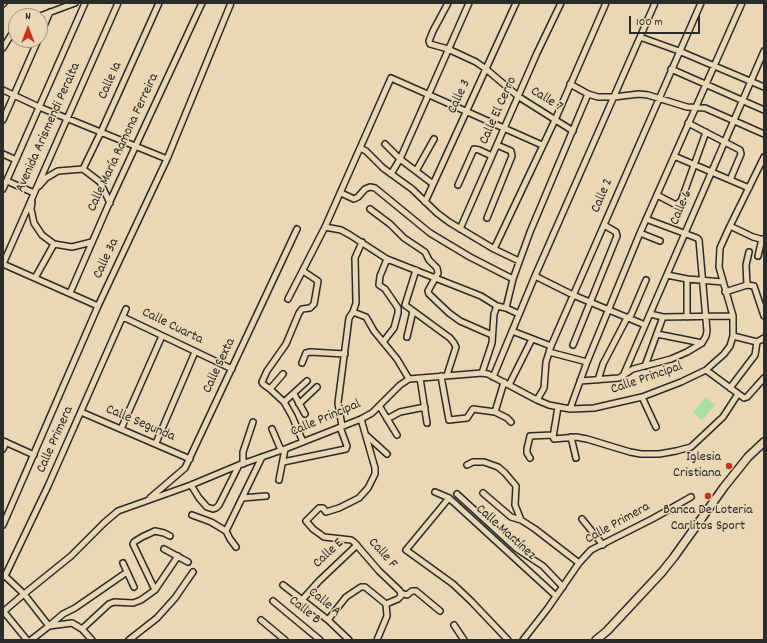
<!DOCTYPE html>
<meta charset="utf-8">
<style>
body{margin:0}
#map{position:relative;width:767px;height:643px;overflow:hidden;background:#e9d7b5;font-family:Dekko,sans-serif}
canvas{display:block}
.frame{position:absolute;inset:0;border:4px solid #2b2b2b;pointer-events:none}
.north{position:absolute;left:8px;top:8px;width:40px;height:40px;box-sizing:border-box;background:#e9d7b5;border:1px solid #9d927e;border-radius:50%;rotate:0deg;font-size:11px;font-weight:700;line-height:16px;text-align:center;color:#2b2b2b}
.north::after{content:'';display:block;margin:auto;width:14px;height:18px;background:#c8321e;clip-path:polygon(50% 0,100% 100%,50% 72%,0 100%)}
.scale{position:absolute;left:629px;top:16px;width:71px;height:18px;box-sizing:border-box;border:2px solid #2b2b2b;border-top:0;padding-left:5px;font-size:12px;line-height:14px;white-space:nowrap;color:#2b2b2b;-webkit-text-stroke:3px #e9d7b5;paint-order:stroke}
</style>
<div id="map">
<canvas width="767" height="643"></canvas>
<div class="frame"></div>
<div class="north">N</div>
<div class="scale">100 m</div>
</div>
<script>
const c = document.querySelector('canvas').getContext('2d');
c.lineJoin = 'round';
function fill(path, color) {
  c.fillStyle = color;
  c.fill(path, 'evenodd');
}
function toPath(rows) {
  const path = new Path2D();
  for (const r of rows) {
    path.moveTo(r[0], r[1]);
    for (let i = 2; i < r.length; i += 2) path.lineTo(r[i], r[i + 1]);
  }
  return path;
}
function trace(path, color, width, dash) {
  c.strokeStyle = color;
  c.lineWidth = width;
  c.lineCap = dash ? 'butt' : 'round';
  c.setLineDash(dash || []);
  c.stroke(path);
}
function drawText(font, color, halo, rows, align = 'center') {
  c.font = font + ' Dekko,sans-serif';
  c.lineWidth = 3;
  c.setLineDash([]);
  c.textBaseline = 'middle';
  c.strokeStyle = halo;
  c.fillStyle = color;
  for (const [text, x, y, turn = 0] of rows) {
    c.save();
    c.translate(x, y);
    c.rotate((+turn || 0) * Math.PI / 180);
    c.textAlign = isNaN(turn) ? turn : align;
    if (halo) c.strokeText(text, 0, 0);
    c.fillText(text, 0, 0);
    c.restore();
  }
}
const green = toPath([
 [706,397,715,405,702,420,693,412]
]);
const minor = toPath([
 [448,3,433,31,429,41,430,44,448,49,476,62,486,69,519,97,573,131],
 [3,4,4,3],
 [40,16,75,3],
 [40,35,50,12],
 [640,37,679,51,764,87],
 [3,48,16,27],
 [671,69,764,110],
 [570,84,588,94,598,97,614,97,639,94,648,95,687,107,705,108,764,134],
 [3,90,39,107,167,159],
 [3,120,38,40],
 [688,123,740,150,741,154,730,180],
 [385,144,400,159,433,184],
 [360,148,366,151,383,168,412,189,437,213,449,222,494,249,519,261],
 [3,154,16,160],
 [674,156,749,188],
 [83,169,101,132,159,3],
 [416,171,434,139],
 [391,174,400,159,469,3],
 [7,181,34,193],
 [458,185,474,149,479,150,492,156],
 [39,186,46,178,58,171,83,169,100,182,110,203],
 [3,189,85,3],
 [341,193,354,199,358,197,365,189,370,187,375,188,430,233,470,257,513,279],
 [657,195,676,205,681,201,706,132],
 [32,202,31,209,34,223,42,235,54,244,72,247,92,242],
 [425,202,516,3],
 [370,209,390,224,404,238,425,252,429,260,437,268,438,273,428,291,429,294,449,313,460,321,492,335],
 [487,218,512,156,511,151,497,145],
 [730,226,753,237,764,240],
 [325,227,341,230,350,235,387,259,481,296,497,306,506,308,519,314],
 [460,229,537,53,561,3],
 [640,233,660,241],
 [494,249,555,120,606,3],
 [749,252,746,265,747,285,754,286,764,316],
 [758,256,762,239],
 [3,264,118,3],
 [3,264,98,306],
 [416,270,405,305,450,338,454,343,456,347,447,375],
 [303,271,318,281,314,304,310,308,302,309,299,313,286,344,267,371,262,382,263,384,270,389,284,402,292,416,303,442],
 [667,275,687,279,723,282],
 [535,276,573,295,645,325],
 [35,278,54,244],
 [687,279,687,317],
 [725,292,747,285],
 [70,293,111,199,202,3],
 [288,299,325,227,391,78,542,145],
 [506,308,513,279,530,232,588,94],
 [353,312,366,317,374,331,397,359,409,379],
 [650,314,663,317,733,316],
 [123,317,232,369],
 [512,331,551,346],
 [657,334,702,343],
 [733,336,757,342,764,338],
 [407,337,413,311],
 [383,342,394,328,398,313,398,308,385,289,379,285,380,276,387,259],
 [573,345,617,236,616,232,604,225],
 [549,352,587,362],
 [302,363,306,353,310,352,345,354],
 [645,366,663,317],
 [706,370,744,398,747,397,764,378],
 [482,373,492,343,494,314,497,306],
 [441,376,449,420,467,418,473,409,495,412,507,418,511,422],
 [623,376,764,51],
 [493,377,535,276,655,3],
 [420,378,427,423],
 [598,380,603,364,627,318,631,315,646,280],
 [580,381,619,378,633,369,671,359,687,352,702,343,706,336,707,331,699,240,697,238,646,219],
 [509,385,532,339],
 [730,388,755,355,757,342],
 [270,389,283,374],
 [294,394,305,414],
 [642,397,656,427],
 [537,400,544,388,546,362,551,346,701,3],
 [284,402,307,381],
 [299,404,317,387],
 [380,407,397,435],
 [558,407,553,437,554,439,576,437,587,439,630,452,641,454,659,454,676,451,691,447,723,417,738,394],
 [570,409,587,362,640,233,742,3],
 [81,412,190,459],
 [495,412,504,382],
 [361,419,375,468,375,474,368,488,359,498,339,508,326,512,323,508,319,508,306,521,313,529,324,537,351,540,354,542,379,571,400,591,401,596,398,599,386,604],
 [387,419,400,412,425,407],
 [342,426,338,403,349,318,353,312,356,303,355,258,362,242],
 [121,429,162,336],
 [272,429,281,450],
 [366,435,387,454],
 [571,437,576,458],
 [3,441,34,455],
 [156,443,195,352],
 [3,449,6,442],
 [530,458,527,453,527,449,530,436,553,435],
 [283,462,346,449,347,446,340,427],
 [243,464,243,452,253,422],
 [467,465,473,462,484,462,498,467,505,473,516,486,515,505,521,520,535,529,579,563],
 [279,480,285,449],
 [191,485,199,498,207,507,213,509,216,508,219,505,239,465],
 [435,492,449,498,556,596],
 [483,493,511,517,521,520],
 [457,494,517,549,543,566,563,587],
 [150,498,185,468,297,229],
 [242,498,266,496],
 [449,498,406,550,453,584,471,601,508,640],
 [192,515,211,522,226,531],
 [582,519,603,545],
 [3,525,98,306,167,159,231,3],
 [236,547,230,539,226,531,262,457],
 [164,549,188,562],
 [123,563,134,587],
 [5,576,24,594,49,626,63,614,75,608,127,572],
 [3,577,5,576,48,486,126,309],
 [283,585,328,620,349,640],
 [155,590,133,544,134,542,142,537,155,531,164,533,170,536],
 [401,593,407,595,412,591,416,591,440,611],
 [302,600,319,581,357,545],
 [273,601,320,640],
 [3,612,24,594,71,556,104,523,118,511,191,485,239,465,285,449,361,419,372,413,400,385,409,379,482,373,488,374,537,400,549,405,570,409,594,408,642,397,681,382,706,370,724,354,730,346,733,336,733,316,719,267,720,248,730,226,764,157],
 [4,612,27,640],
 [261,620,285,640],
 [328,620,346,597,361,587,365,587,386,604,387,616,377,640],
 [454,625,464,640],
 [82,629,109,604,114,602,133,603,141,600,155,590,178,556],
 [31,640,49,626,72,623,82,629,92,640],
 [129,640,157,618,175,598,193,572],
 [523,640,548,608,579,563,591,550,654,518,691,497]
]);
const secondary = toPath([
 [596,640,607,631,662,572,674,557,724,487,748,457,764,442]
]);
const markers = [
 [729,466,4,"#c8321e"],
 [708,496,4,"#c8321e"]
];
const streetNames = [
 ["Calle 1a",111,81,-66],
 ["Calle 3",460,97,-65],
 ["Calle 7",546,100,32],
 ["Calle El Cerro",499,111,-66],
 ["Avenida Arismendi Peralta",49,128,-66],
 ["Calle María Ramona Ferreira",124,143,-65],
 ["Calle 2",603,196,-67],
 ["Calle 6",682,208,-67],
 ["Calle 3a",107,259,-65],
 ["Calle Cuarta",172,327,26],
 ["Calle Sexta",220,366,-65],
 ["Calle Principal",647,379,-19],
 ["Calle Principal",326,419,-23],
 ["Calle Segunda",140,424,23],
 ["Calle Primera",56,440,-66],
 ["Calle Primera",618,524,-29],
 ["Calle Martínez",505,533,42],
 ["Calle E",329,554,-43],
 ["Calle F",382,554,48],
 ["Calle A",324,603,39],
 ["Calle B",304,611,39]
];
const poiNames = [
 ["Iglesia",721,458],
 ["Cristiana",721,474],
 ["Banca De Loteria",708,511,"center"],
 ["Carlitos Sport",708,527,"center"]
];
fill(green, '#a8dea1');
trace(minor, '#2b2b2b', 8);
trace(secondary, '#2b2b2b', 10);
trace(minor, '#e9d7b5', 5);
trace(secondary, '#e9d7b5', 7);
for (const [x, y, r, color] of markers) {
  const dot = new Path2D();
  dot.arc(x, y, r, 0, 2 * Math.PI);
  c.fillStyle = color;
  c.fill(dot);
  trace(dot, '#e9d7b5', 1.5);
}
drawText('14px', '#2b2b2b', '#e9d7b5', streetNames);
drawText('14px', '#2b2b2b', '#e9d7b5', poiNames, 'right');
</script>
